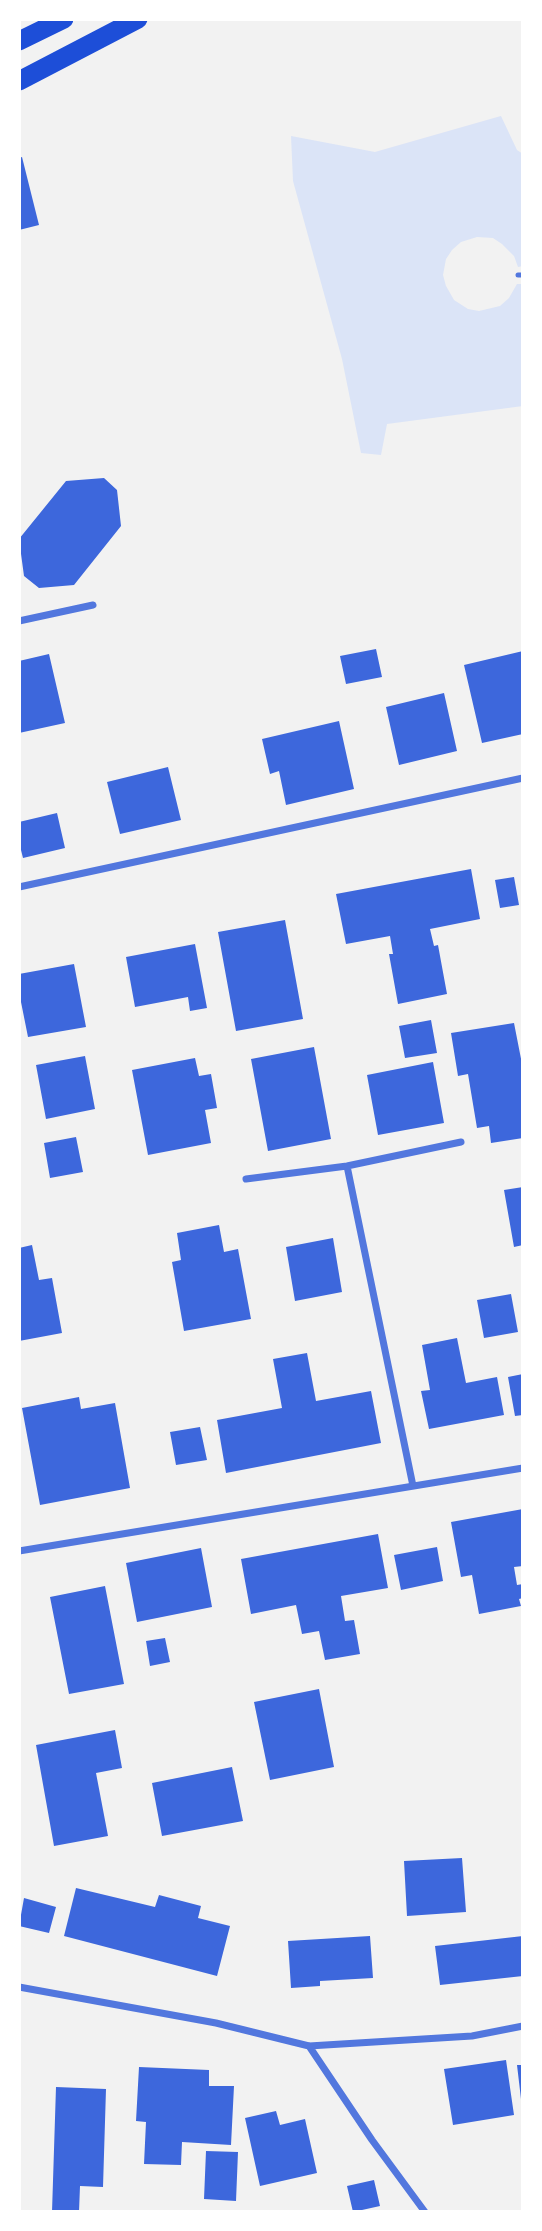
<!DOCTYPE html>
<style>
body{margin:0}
#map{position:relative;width:542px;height:2231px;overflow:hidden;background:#f2f2f2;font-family:"Alegreya Sans",sans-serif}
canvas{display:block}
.frame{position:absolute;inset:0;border:21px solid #fff;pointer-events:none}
</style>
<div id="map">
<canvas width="542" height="2231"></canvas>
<div class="frame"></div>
</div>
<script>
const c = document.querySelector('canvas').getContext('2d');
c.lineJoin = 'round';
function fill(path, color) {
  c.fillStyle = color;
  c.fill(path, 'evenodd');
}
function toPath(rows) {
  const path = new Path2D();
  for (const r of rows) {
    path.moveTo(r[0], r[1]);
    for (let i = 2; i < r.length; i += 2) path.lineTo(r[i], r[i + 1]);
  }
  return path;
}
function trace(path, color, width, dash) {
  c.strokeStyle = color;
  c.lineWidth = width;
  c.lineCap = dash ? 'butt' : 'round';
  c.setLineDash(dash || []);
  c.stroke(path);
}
const green = toPath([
 [501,116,517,150,523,154,523,266,518,267,514,256,502,244,493,238,477,237,461,242,452,250,446,259,443,275,446,286,454,300,468,309,479,311,500,306,509,298,517,284,523,284,523,406,387,424,381,455,361,453,342,359,293,181,291,136,375,152]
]);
const building = toPath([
 [22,157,39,225,19,230,19,158],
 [104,478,117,490,121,526,74,585,39,588,24,576,19,539,66,481],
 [376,649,382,677,346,684,340,656],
 [523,651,523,734,482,743,464,665],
 [49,654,65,723,19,733,19,661],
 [444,693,457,751,399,765,386,707],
 [339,721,354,789,286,805,279,771,270,774,262,739],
 [168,767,181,820,120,834,107,782],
 [57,813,65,848,23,858,19,842,19,822],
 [471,869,480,919,430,929,434,946,438,945,447,994,398,1004,389,954,393,954,390,936,346,944,336,894],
 [514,877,519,905,500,908,495,880],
 [285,920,303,1019,236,1031,218,932],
 [195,944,207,1008,190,1011,188,997,135,1007,126,957],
 [74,964,86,1027,28,1037,19,992,19,974],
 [431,1020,437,1053,405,1058,399,1026],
 [514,1023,523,1069,523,1138,491,1143,489,1126,477,1128,468,1074,458,1076,451,1033],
 [314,1047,331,1139,268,1151,251,1059],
 [85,1056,95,1109,46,1119,36,1065],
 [195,1058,199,1076,211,1074,217,1108,205,1110,211,1143,148,1155,132,1070],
 [433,1062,444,1123,378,1135,367,1075],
 [76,1137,83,1172,50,1178,44,1143],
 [523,1187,523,1245,514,1247,504,1190],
 [219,1225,224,1252,238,1249,251,1319,184,1331,172,1262,181,1260,177,1233],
 [333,1238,342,1292,295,1301,286,1247],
 [32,1245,39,1280,52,1278,62,1333,19,1341,19,1248],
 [511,1294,518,1332,484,1338,477,1300],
 [457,1338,466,1383,497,1377,504,1415,429,1429,421,1391,430,1390,422,1345],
 [307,1353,316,1401,371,1391,381,1443,226,1473,217,1420,282,1408,273,1359],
 [523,1374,523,1415,515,1416,508,1377],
 [79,1397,81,1409,115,1403,130,1488,40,1505,22,1408],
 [200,1427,207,1460,176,1465,170,1432],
 [523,1509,523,1566,514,1567,517,1585,523,1584,523,1598,519,1599,521,1606,479,1614,472,1575,461,1577,451,1522],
 [378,1534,388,1588,341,1596,345,1621,354,1620,360,1654,325,1660,319,1631,302,1634,296,1605,251,1614,241,1559],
 [437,1547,443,1581,401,1590,394,1555],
 [201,1548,212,1607,137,1622,126,1563],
 [105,1586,124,1684,69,1694,50,1597],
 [165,1638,170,1662,150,1666,146,1641],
 [319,1689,334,1767,270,1780,254,1702],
 [115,1730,122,1768,96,1773,108,1836,54,1846,36,1745],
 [232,1767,243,1821,162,1836,152,1783],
 [462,1858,466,1912,407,1916,404,1861],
 [76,1888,155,1907,159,1895,201,1906,198,1918,230,1926,217,1976,64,1936],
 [24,1898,56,1907,49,1933,19,1926],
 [370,1936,373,1978,320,1981,320,1986,291,1988,288,1941],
 [523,1936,523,1976,440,1985,435,1946],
 [506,2060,514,2115,453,2125,444,2069],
 [517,2065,523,2065,523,2099,521,2099],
 [139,2067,209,2070,209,2086,234,2086,231,2145,182,2142,181,2165,144,2164,146,2122,136,2121],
 [56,2087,106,2089,103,2187,80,2186,79,2212,52,2212],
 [276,2111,280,2125,305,2119,317,2173,260,2186,245,2118],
 [206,2151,238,2152,236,2201,204,2199],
 [374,2180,380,2206,353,2212,347,2186]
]);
const service = toPath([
 [518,275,523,275]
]);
const minor = toPath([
 [19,621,93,605],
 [19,887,523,778],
 [347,1166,413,1486],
 [246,1179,347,1166,461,1142],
 [19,1551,523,1468],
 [19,1987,216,2023,309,2046,472,2036,523,2026],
 [309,2046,372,2140,425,2212]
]);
const trunk = toPath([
 [19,41,64,19],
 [19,81,138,19]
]);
fill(green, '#dbe4f7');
fill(building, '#3d67dc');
trace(service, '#5277de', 5);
trace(minor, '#5277de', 7);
trace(trunk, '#1d4ed8', 19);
</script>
